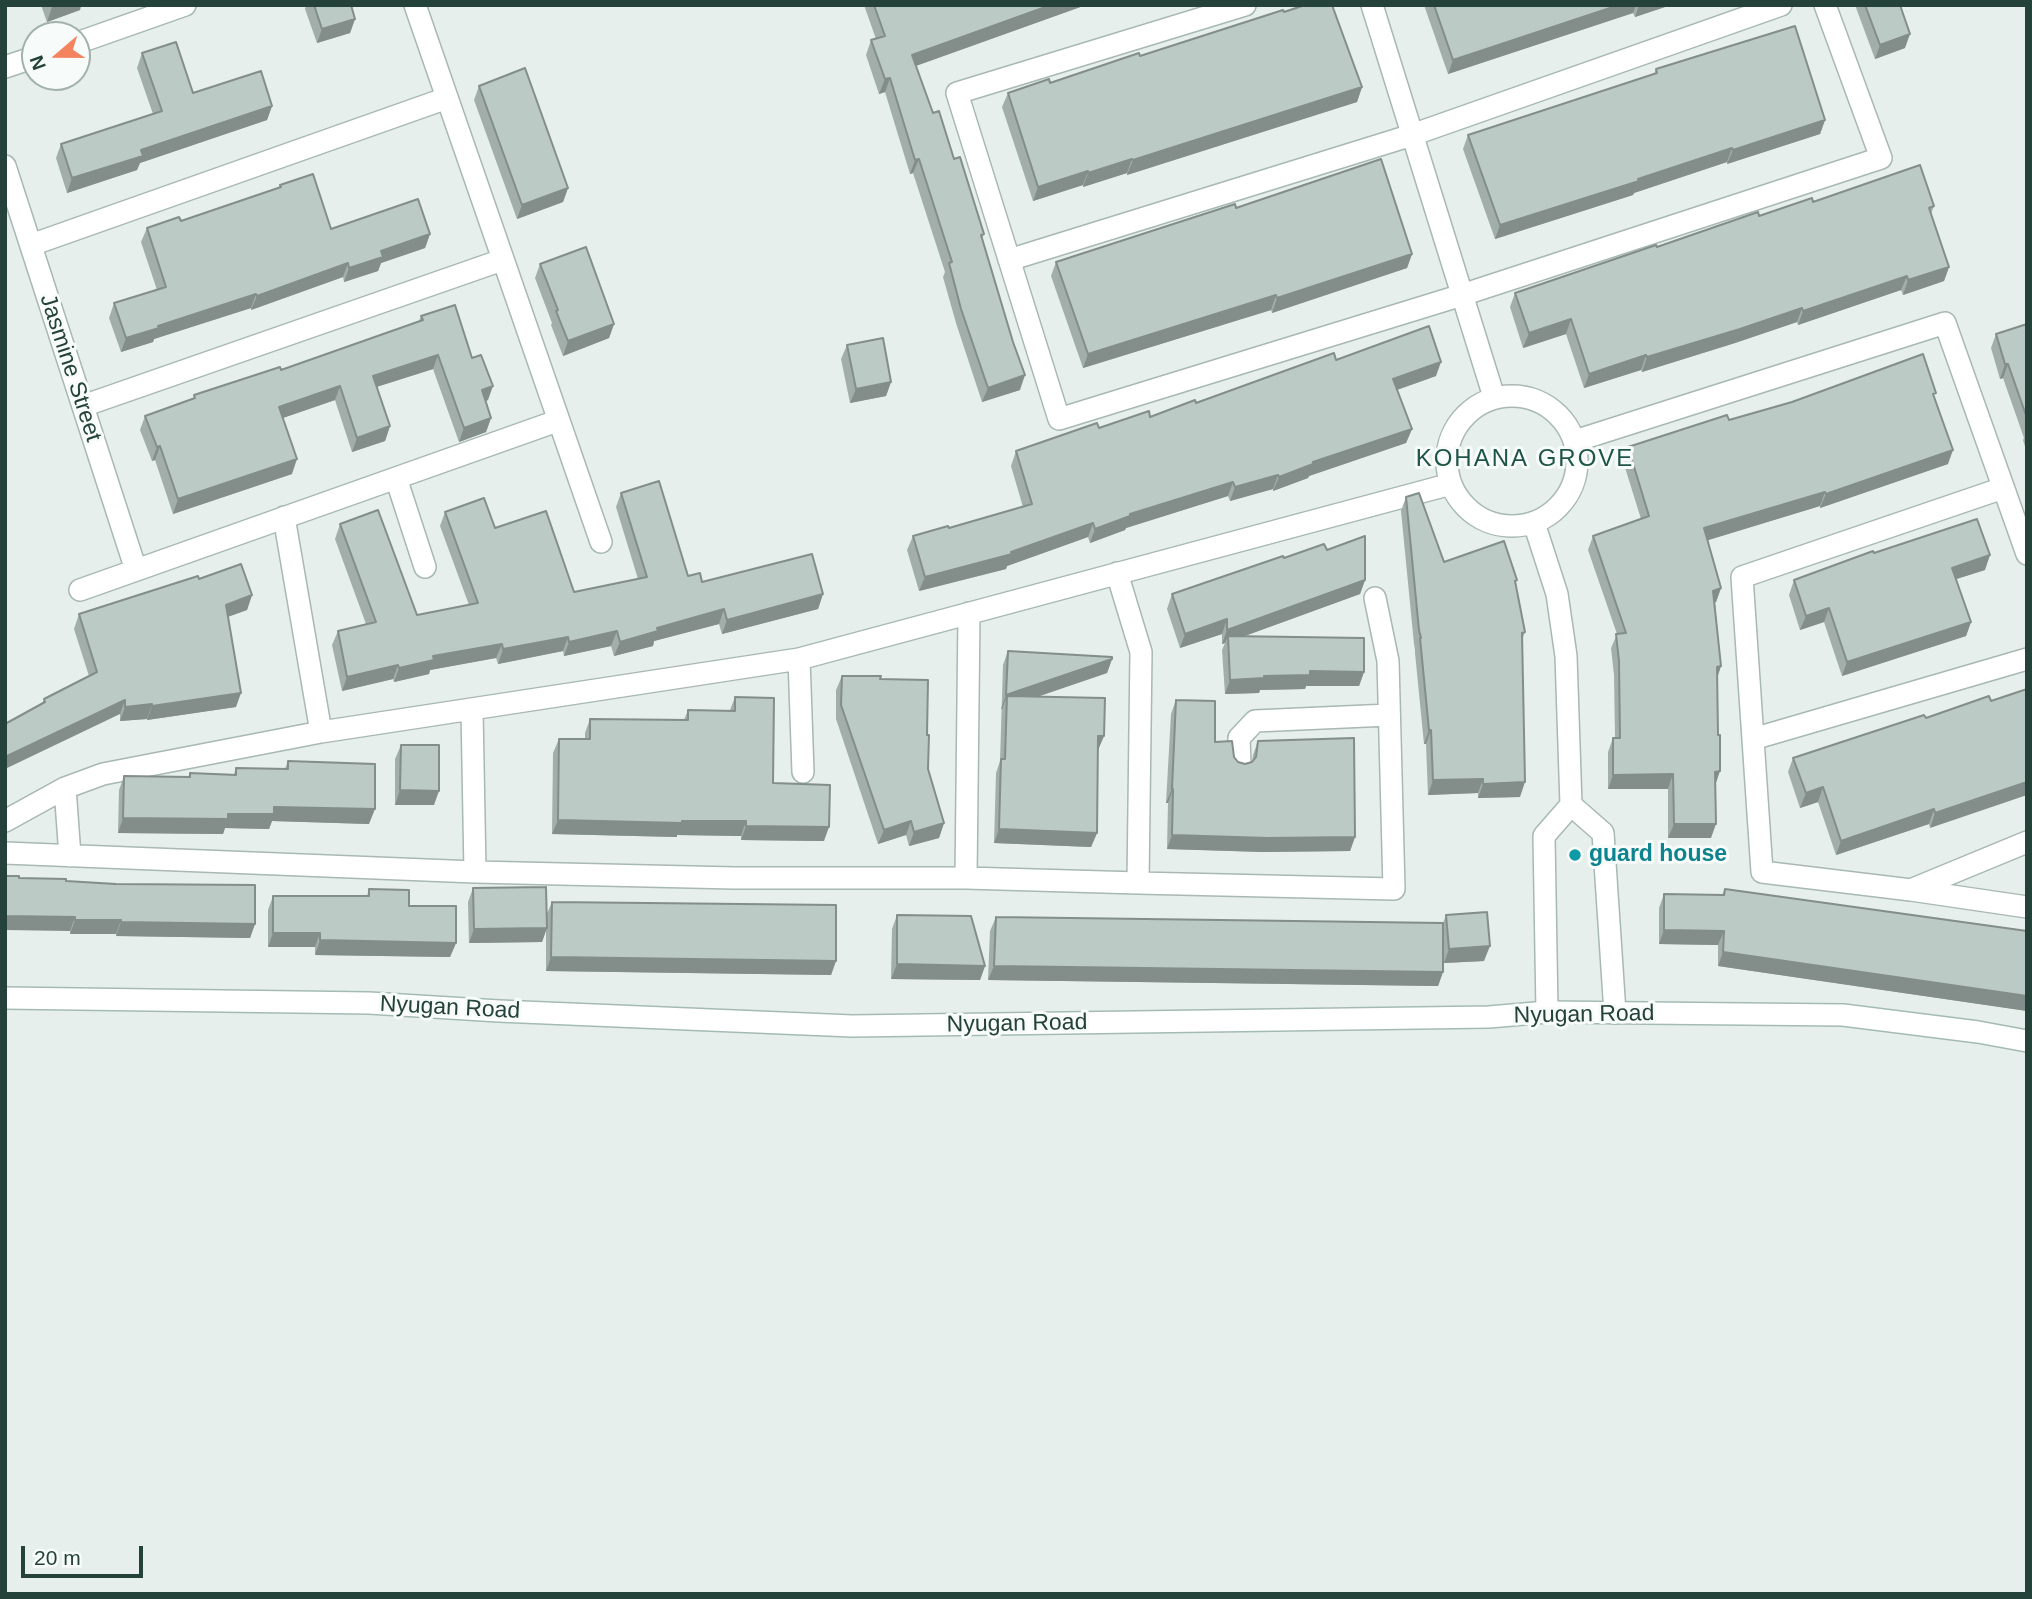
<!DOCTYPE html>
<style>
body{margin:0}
#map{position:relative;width:2032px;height:1599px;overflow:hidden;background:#e6efeb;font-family:Arial,sans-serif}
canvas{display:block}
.frame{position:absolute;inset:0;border:7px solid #24423a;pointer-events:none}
.north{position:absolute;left:21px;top:21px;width:70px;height:70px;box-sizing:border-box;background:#f7fbf9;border:2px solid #a3b1ad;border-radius:50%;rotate:250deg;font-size:19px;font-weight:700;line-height:28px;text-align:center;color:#24423a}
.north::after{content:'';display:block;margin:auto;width:24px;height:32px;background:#f4845f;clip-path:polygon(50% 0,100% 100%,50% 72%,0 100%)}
.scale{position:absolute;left:21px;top:1546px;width:122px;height:32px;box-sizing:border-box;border:4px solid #24423a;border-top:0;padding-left:9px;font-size:21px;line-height:24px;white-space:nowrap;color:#24423a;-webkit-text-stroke:5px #f7fbf9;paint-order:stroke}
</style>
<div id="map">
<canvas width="2032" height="1599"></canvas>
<div class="frame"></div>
<div class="north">N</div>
<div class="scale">20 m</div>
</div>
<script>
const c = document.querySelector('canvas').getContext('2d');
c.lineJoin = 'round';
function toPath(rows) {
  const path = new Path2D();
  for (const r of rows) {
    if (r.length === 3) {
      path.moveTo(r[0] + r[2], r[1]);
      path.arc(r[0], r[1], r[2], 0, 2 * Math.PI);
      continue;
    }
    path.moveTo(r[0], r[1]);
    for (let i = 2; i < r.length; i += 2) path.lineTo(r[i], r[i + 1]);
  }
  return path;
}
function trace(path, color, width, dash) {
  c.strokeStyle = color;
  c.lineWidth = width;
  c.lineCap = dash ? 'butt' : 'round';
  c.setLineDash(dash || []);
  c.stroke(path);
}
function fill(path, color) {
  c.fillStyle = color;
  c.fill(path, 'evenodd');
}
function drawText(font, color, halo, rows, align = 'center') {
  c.font = font + ' Arial,sans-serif';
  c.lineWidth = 6;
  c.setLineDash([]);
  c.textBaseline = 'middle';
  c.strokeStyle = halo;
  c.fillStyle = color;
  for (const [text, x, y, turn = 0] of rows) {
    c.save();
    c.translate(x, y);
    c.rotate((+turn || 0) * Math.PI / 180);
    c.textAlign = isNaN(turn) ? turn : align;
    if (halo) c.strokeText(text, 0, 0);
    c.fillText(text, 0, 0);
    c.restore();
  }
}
const street = toPath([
 [415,5,601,542],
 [1245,5,957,93,1059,419,1462,295,1881,158,1825,5],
 [1372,5,1494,397],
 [77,43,185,5],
 [5,67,35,57],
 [5,166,136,570],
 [31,245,447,98],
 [1009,260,1412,135,1781,5],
 [1512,461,65],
 [83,406,502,260],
 [1575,441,1945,323,2027,554],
 [396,478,425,567],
 [2003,488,1742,577,1762,872,1911,890,2027,907],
 [284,517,321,732],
 [1534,523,1557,594,1566,656,1571,805,1544,836,1547,1012],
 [1117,573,1141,652,1138,883,1394,889,1388,661,1375,598],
 [80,590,557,421],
 [799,659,803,772],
 [472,710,475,872],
 [1753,739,2027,659],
 [1240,765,1239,738,1255,721,1389,715],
 [65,788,70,856],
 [1571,805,1603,833,1615,1013],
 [5,821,65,788,103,774,321,732,799,659,1451,484],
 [5,853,475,872,734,878,966,878,969,613],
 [966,878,1138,883],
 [1913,889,2027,842]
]);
const secondary = toPath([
 [5,998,369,1003,499,1011,852,1026,1489,1017,1547,1012,1843,1015,1978,1032,2027,1041]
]);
const wall = toPath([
 [41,5,81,5,80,10,47,22],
 [306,5,351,5,355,19,350,33,317,43,305,9],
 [864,5,1086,5,916,66,933,113,954,159,984,234,982,239,1020,390,982,402,956,323,943,277,945,272,913,173,910,174,885,92,879,94,866,55,871,40,876,39],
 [1424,5,1671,5,1635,17,1633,13,1448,74],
 [1855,5,1900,5,1905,48,1875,59],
 [1284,12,1362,87,1357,102,1127,175,1127,173,1083,187,1083,185,1033,201,1002,107,1008,93,1050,83],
 [142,53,193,93,272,106,267,120,140,163,137,170,67,193,56,158,61,144,153,114,137,68],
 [1656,69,1825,120,1820,134,1727,164,1727,162,1634,193,1633,195,1495,239,1463,149,1468,135,1654,74],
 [479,86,568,188,563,202,517,219,474,100],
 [280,185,331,229,430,234,425,248,381,263,378,271,344,282,343,277,251,310,251,308,154,339,153,342,121,352,109,318,114,303,157,290,141,242,147,228,181,221,279,188],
 [1813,202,1934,206,1931,214,1949,267,1944,281,1903,295,1901,290,1798,325,1797,322,1735,343,1642,372,1641,370,1584,388,1566,334,1523,348,1510,307,1515,293,1657,247],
 [1236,208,1412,254,1407,268,1272,313,1271,310,1083,368,1051,276,1056,262],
 [540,264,614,324,609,338,563,356,551,325,552,323,535,278],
 [421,316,472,358,488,400,486,401,491,418,486,432,459,442,433,369,376,387,390,426,385,441,352,452,335,400,283,418,292,474,173,514,155,460,152,461,140,430,145,416,193,398,194,395,281,370,419,321],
 [2027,324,2027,453,2023,440,2024,438,2003,378,2000,379,1991,348,1996,334],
 [847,345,891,382,886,396,850,403,841,359],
 [1336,360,1436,376,1397,390,1412,429,1406,443,1309,476,1308,478,1273,491,1273,489,1230,501,1228,496,1126,528,1125,530,1090,543,1088,537,1007,566,1006,569,919,591,907,550,913,536,949,528,1023,507,1011,466,1016,451,1099,428,1150,417],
 [1935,398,1948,464,1820,508,1820,506,1707,540,1721,588,1716,602,1715,603,1721,666,1717,678,1715,786,1711,838,1668,838,1668,789,1608,789,1608,752,1613,738,1615,738,1614,675,1611,648,1617,634,1588,550,1593,536,1641,519,1623,461,1628,447,1729,420],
 [621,493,688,576,702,582,823,594,818,609,722,634,719,624,654,641,653,646,614,656,611,646,564,656,563,651,498,664,496,658,430,670,429,674,394,682,393,679,342,691,332,645,338,631,366,624,335,539,340,524,417,615,469,605,440,526,445,512,495,528,574,592,638,579,616,507],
 [1406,497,1444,562,1515,585,1525,632,1522,640,1520,797,1478,798,1478,793,1428,795,1426,744,1424,744,1415,653,1415,650,1414,644,1401,511],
 [1327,550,1365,580,1360,594,1245,636,1364,672,1359,686,1306,686,1305,689,1260,690,1259,693,1225,694,1222,650,1225,643,1222,644,1222,634,1180,648,1167,609,1172,594,1284,558],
 [1874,553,1985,570,1956,579,1971,622,1966,636,1842,676,1824,622,1800,630,1789,595,1794,580],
 [199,579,252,595,247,610,228,617,236,707,147,720,147,719,120,721,120,714,42,704,44,699,89,676,74,629,79,614],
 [1008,651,1112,659,1107,673,1037,697,1104,736,1098,750,1097,750,1097,833,1091,847,994,843,996,773,1000,761,1003,665],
 [842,676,880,679,927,735,928,769,944,823,939,838,909,846,906,835,878,844,836,719,836,690],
 [1989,696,1930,828,1929,824,1836,855,1818,802,1800,808,1788,772,1793,758,1926,718],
 [735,697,773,783,824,841,741,840,741,836,677,835,677,837,552,834,553,753,559,739,585,739,585,733,590,719,684,720,688,710,730,710],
 [1176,700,1215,742,1238,762,1245,764,1252,762,1253,755,1258,741,1355,837,1350,851,1263,852,1167,849,1168,803,1166,803,1171,714],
 [401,745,434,805,395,805,395,759],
 [288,761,369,824,272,821,269,829,225,828,223,834,118,833,119,790,124,776,188,777,190,773,234,774,236,768,285,769],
 [19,878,66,881,255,924,250,938,116,936,116,934,70,934,70,931],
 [473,888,546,916,552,902,836,961,831,975,546,971,546,930,542,942,469,943,468,902],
 [369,889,409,906,456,943,450,957,315,955,315,947,268,947,268,910,273,896,367,896],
 [1725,889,2027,931,2027,1011,1718,966,1718,945,1659,944,1659,908,1664,894,1722,895],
 [897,915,985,966,980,980,891,979,892,929],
 [1446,915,1484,961,1444,963,1443,954,1443,972,1438,986,988,980,990,931,996,917,1443,923]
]);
const shadedWall = toPath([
 [58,5,81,5,80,10,47,22,52,7],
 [1051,5,1086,5,907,69,912,55],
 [1619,5,1636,5,1633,13,1448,74,1453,60],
 [1639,5,1671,5,1635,17],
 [355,19,350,33,317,43,322,29],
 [1910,34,1905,48,1875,59,1880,45],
 [890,78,885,92,879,94,885,79],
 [1362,87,1357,102,1127,175,1133,160],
 [272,106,267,120,140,163,137,170,67,193,72,178,141,150],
 [1825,120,1820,134,1727,164,1733,150],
 [1732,148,1727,162,1634,193,1633,195,1495,239,1500,225],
 [919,159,913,173,910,174,915,160],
 [1132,159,1127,173,1083,187,1088,173],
 [1088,171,1083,185,1033,201,1038,187],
 [568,188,563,202,517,219,522,205],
 [430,234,425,248,381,263,378,271,344,282,349,268,381,251],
 [1412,254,1407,268,1272,313,1277,298],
 [348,263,343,277,251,310,257,296],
 [1949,267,1944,281,1903,295,1908,280],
 [1907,276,1901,290,1798,325,1803,311],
 [256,294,251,308,154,339,153,342,121,352,126,338,158,326],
 [1276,295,1271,310,1083,368,1088,354],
 [1802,308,1797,322,1735,343,1642,372,1647,357],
 [1571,319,1566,334,1523,348,1529,333],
 [614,324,609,338,563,356,568,341],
 [438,355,433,369,367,390,373,376],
 [1646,355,1641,370,1584,388,1589,374],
 [1441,362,1436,376,1388,393,1393,379],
 [2005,364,2008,364,2003,378,2000,379],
 [1025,375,1020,390,982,402,988,388],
 [891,382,886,396,850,403,856,389],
 [340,386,335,400,274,421,279,407],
 [493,386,488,400,477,404,482,390],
 [491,418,486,432,459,442,464,428],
 [390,426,385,441,352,452,357,438],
 [1412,429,1406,443,1309,476,1308,478,1273,491,1279,477,1313,462],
 [160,446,155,460,152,461,157,447],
 [1953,450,1948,464,1820,508,1826,494],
 [297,459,292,474,173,514,178,499],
 [1278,475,1273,489,1230,501,1235,487],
 [1233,482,1228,496,1126,528,1125,530,1090,543,1095,529,1130,514],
 [1825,492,1820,506,1699,543,1704,528],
 [1093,523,1088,537,1007,566,1006,569,919,591,925,577,1011,552],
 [1990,555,1985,570,1947,582,1952,568],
 [1365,580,1360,594,1228,642,1228,636,1225,643,1222,644,1227,630],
 [1721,588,1716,602,1708,605,1713,591],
 [823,594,818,609,722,634,727,620],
 [252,595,247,610,221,619,226,605],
 [1829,608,1824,622,1800,630,1806,616],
 [724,609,719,624,654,641,653,646,614,656,620,642,657,628],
 [1227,619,1222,634,1180,648,1185,634],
 [1971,622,1966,636,1842,676,1847,662],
 [617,631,611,646,564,656,569,642],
 [568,637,563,651,498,664,503,649],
 [502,644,496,658,430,670,429,674,394,682,399,668,433,656],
 [1112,659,1107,673,1007,707,1007,696,1002,709,1001,709,1006,695],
 [398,665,393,679,342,691,347,677],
 [1721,666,1716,681,1717,667],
 [1310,671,1364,672,1359,686,1306,686,1305,689,1260,690,1259,693,1225,694,1230,680],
 [241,693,236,707,147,720,152,706],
 [125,700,120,714,5,769,5,757],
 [152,704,147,719,120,721,125,707],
 [1429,730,1431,730,1426,744,1424,744],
 [1098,736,1104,736,1098,750,1092,750],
 [1720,771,1715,786,1715,772],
 [1673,774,1668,789,1608,789,1613,775],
 [1483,779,1478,793,1428,795,1433,780],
 [1525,782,1520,797,1478,798,1483,784],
 [2027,782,2027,795,1930,828,1935,813],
 [1823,787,1818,802,1800,808,1806,793],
 [1172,789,1173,789,1168,803,1166,803],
 [400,790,439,791,434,805,395,805],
 [274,807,375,809,369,824,272,821,269,829,225,828,223,834,118,833,123,818,228,814],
 [1934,809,1929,824,1836,855,1841,841],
 [558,820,682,821,746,821,741,836,677,835,677,837,552,834],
 [911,821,906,835,878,844,884,830],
 [944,823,939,838,909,846,914,832],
 [1674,824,1716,824,1711,838,1668,838],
 [746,826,829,827,824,841,741,840],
 [999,829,1097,833,1091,847,994,843],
 [1172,835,1355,837,1350,851,1263,852,1167,849],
 [5,916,75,917,70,931,5,930],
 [75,920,121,920,116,934,70,934],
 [121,922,255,924,250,938,116,936],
 [547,928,542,942,469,943,474,929],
 [1664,930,1724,931,1718,945,1659,944],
 [273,933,320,933,315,947,268,947],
 [320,940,456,943,450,957,315,955],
 [1490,946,1484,961,1444,963,1449,949],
 [1723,952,2027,996,2027,1011,1718,966],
 [551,957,836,961,831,975,546,971],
 [897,964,985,966,980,980,891,979],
 [994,966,1443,972,1438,986,988,980]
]);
const building = toPath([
 [314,5,351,5,355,19,322,29,314,5],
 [874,5,1051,5,912,55,933,113,939,111,954,159,960,157,984,234,981,235,1013,342,1025,375,988,388,961,309,949,263,952,262,919,159,915,160,890,78,885,79,871,40,885,36,874,5],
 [1305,5,1332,5,1362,87,1133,160,1132,159,1088,173,1088,171,1038,187,1008,93,1049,79,1050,83,1139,53,1140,56,1283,10,1284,12,1305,5],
 [1434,5,1619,5,1453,60,1434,5],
 [1865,5,1900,5,1910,34,1880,45,1865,5],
 [1795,26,1825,120,1733,150,1732,148,1638,179,1639,181,1500,225,1468,135,1657,73,1656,69,1795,26],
 [176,42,193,93,261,71,272,106,141,150,143,156,72,178,61,144,162,111,142,53,176,42],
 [525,68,568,188,522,205,479,86,525,68],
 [1381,159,1412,254,1277,298,1276,295,1088,354,1056,262,1235,204,1236,208,1381,159],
 [1920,165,1934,206,1929,208,1949,267,1908,280,1907,276,1803,311,1802,308,1740,329,1647,357,1646,355,1589,374,1571,319,1529,333,1515,293,1656,245,1657,247,1758,212,1759,216,1812,198,1813,202,1920,165],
 [313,174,331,229,418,199,430,234,381,251,383,257,349,268,348,263,257,296,256,294,158,326,159,328,126,338,114,303,166,287,147,228,179,217,181,221,281,187,280,185,313,174],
 [586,247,614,324,568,341,556,311,558,310,540,264,586,247],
 [455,305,472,358,481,355,493,386,482,390,491,418,464,428,438,355,373,376,390,426,357,438,340,386,279,407,297,459,178,499,160,446,157,447,145,416,195,398,194,395,280,367,281,370,423,320,421,316,455,305],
 [2027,324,2027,418,2008,364,2005,364,1996,334,2027,324],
 [1429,326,1441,362,1393,379,1412,429,1313,462,1313,464,1279,477,1278,475,1235,487,1233,482,1130,514,1130,516,1095,529,1093,523,1011,552,1012,554,925,577,913,536,948,526,949,528,1032,504,1016,451,1097,423,1099,428,1149,411,1150,417,1195,400,1196,403,1334,353,1336,360,1429,326],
 [883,338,891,382,856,389,847,345,883,338],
 [1923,354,1936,393,1933,394,1953,450,1826,494,1825,492,1704,528,1721,588,1713,591,1721,666,1717,667,1718,735,1720,735,1720,771,1715,772,1716,824,1674,824,1673,774,1613,775,1613,738,1620,738,1619,661,1616,634,1626,633,1593,536,1649,516,1628,447,1727,415,1729,420,1792,402,1923,354],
 [659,481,688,576,700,573,702,582,812,554,823,594,727,620,724,609,657,628,658,631,620,642,617,631,569,642,568,637,503,649,502,644,433,656,434,660,399,668,398,665,347,677,338,631,376,622,340,524,378,510,417,615,478,603,445,512,484,498,495,528,546,511,574,592,647,577,621,493,659,481],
 [1419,493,1444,562,1504,541,1517,580,1515,581,1525,632,1522,633,1525,782,1483,784,1483,779,1433,780,1431,730,1429,730,1420,638,1421,638,1419,630,1406,497,1419,493],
 [1977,519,1990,555,1952,568,1971,622,1847,662,1829,608,1806,616,1794,580,1873,551,1874,553,1977,519],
 [1365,536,1365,580,1227,630,1227,619,1185,634,1172,594,1283,556,1284,558,1324,544,1327,550,1365,536],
 [241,564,252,595,226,605,241,693,152,706,152,704,125,707,125,700,5,757,5,724,45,702,44,699,97,672,79,614,198,576,199,579,241,564],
 [1228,636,1364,638,1364,672,1310,671,1310,675,1264,676,1264,678,1230,680,1228,636],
 [1008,651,1112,657,1112,659,1006,695,1008,651],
 [842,676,881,676,880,679,928,680,927,735,929,735,928,769,944,823,914,832,911,821,884,830,841,705,842,676],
 [2027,689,2027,782,1935,813,1934,809,1841,841,1823,787,1806,793,1793,758,1924,715,1926,718,1989,696,1991,701,2027,689],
 [1007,696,1105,698,1104,736,1098,736,1097,833,999,829,1001,759,1005,759,1007,696],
 [735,697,774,698,773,783,830,785,829,827,746,826,746,821,682,821,682,823,558,820,559,739,590,739,590,719,688,720,688,710,735,711,735,697],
 [1176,700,1215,701,1215,742,1232,741,1234,757,1238,762,1245,764,1252,762,1256,757,1258,741,1354,738,1355,837,1268,838,1172,835,1173,789,1172,789,1176,700],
 [401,745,439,745,439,791,400,790,401,745],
 [288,761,375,764,375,809,274,807,274,814,228,814,228,819,123,818,124,776,190,777,190,773,236,775,236,768,288,769,288,761],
 [5,876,19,876,19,878,66,879,66,881,116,884,255,885,255,924,121,922,121,920,75,920,75,917,5,916,5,876],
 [546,887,547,928,474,929,473,888,546,887],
 [369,889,409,890,409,906,456,906,456,943,320,940,320,933,273,933,273,896,369,896,369,889],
 [1725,889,2027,931,2027,996,1723,952,1724,931,1664,930,1664,894,1724,895,1725,889],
 [552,902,836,905,836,961,551,957,552,902],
 [1487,912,1490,946,1449,949,1446,915,1487,912],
 [897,915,971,916,985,966,897,964,897,915],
 [996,917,1443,923,1443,972,994,966,996,917]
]);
const markers = [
 [1575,855,7,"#0f9aa8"]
];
const streetNames = [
 ["Jasmine Street",70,368,72],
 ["Nyugan Road",450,1008,3],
 ["Nyugan Road",1584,1015,-1],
 ["Nyugan Road",1017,1024,-1]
];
const cultureNames = [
 ["guard house",1589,855]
];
const neighbourhoodNames = [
 ["KOHANA GROVE",1525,459]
];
trace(street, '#a8b8b2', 24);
trace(secondary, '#a4bbb3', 24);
trace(street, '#fff', 21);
trace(secondary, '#fff', 21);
fill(wall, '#a1aea9');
fill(shadedWall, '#838d89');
fill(building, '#bbcac4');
trace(building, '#838d89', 2);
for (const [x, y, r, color] of markers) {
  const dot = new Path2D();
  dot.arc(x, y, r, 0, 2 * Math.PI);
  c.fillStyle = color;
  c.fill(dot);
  trace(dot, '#f7fbf9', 2.5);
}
drawText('23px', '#24423a', '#f7fbf9', streetNames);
drawText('bold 23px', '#0d838f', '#f7fbf9', cultureNames, 'left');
c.letterSpacing = '2px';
drawText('24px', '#1f5548', '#f7fbf9', neighbourhoodNames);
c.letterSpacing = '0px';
</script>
